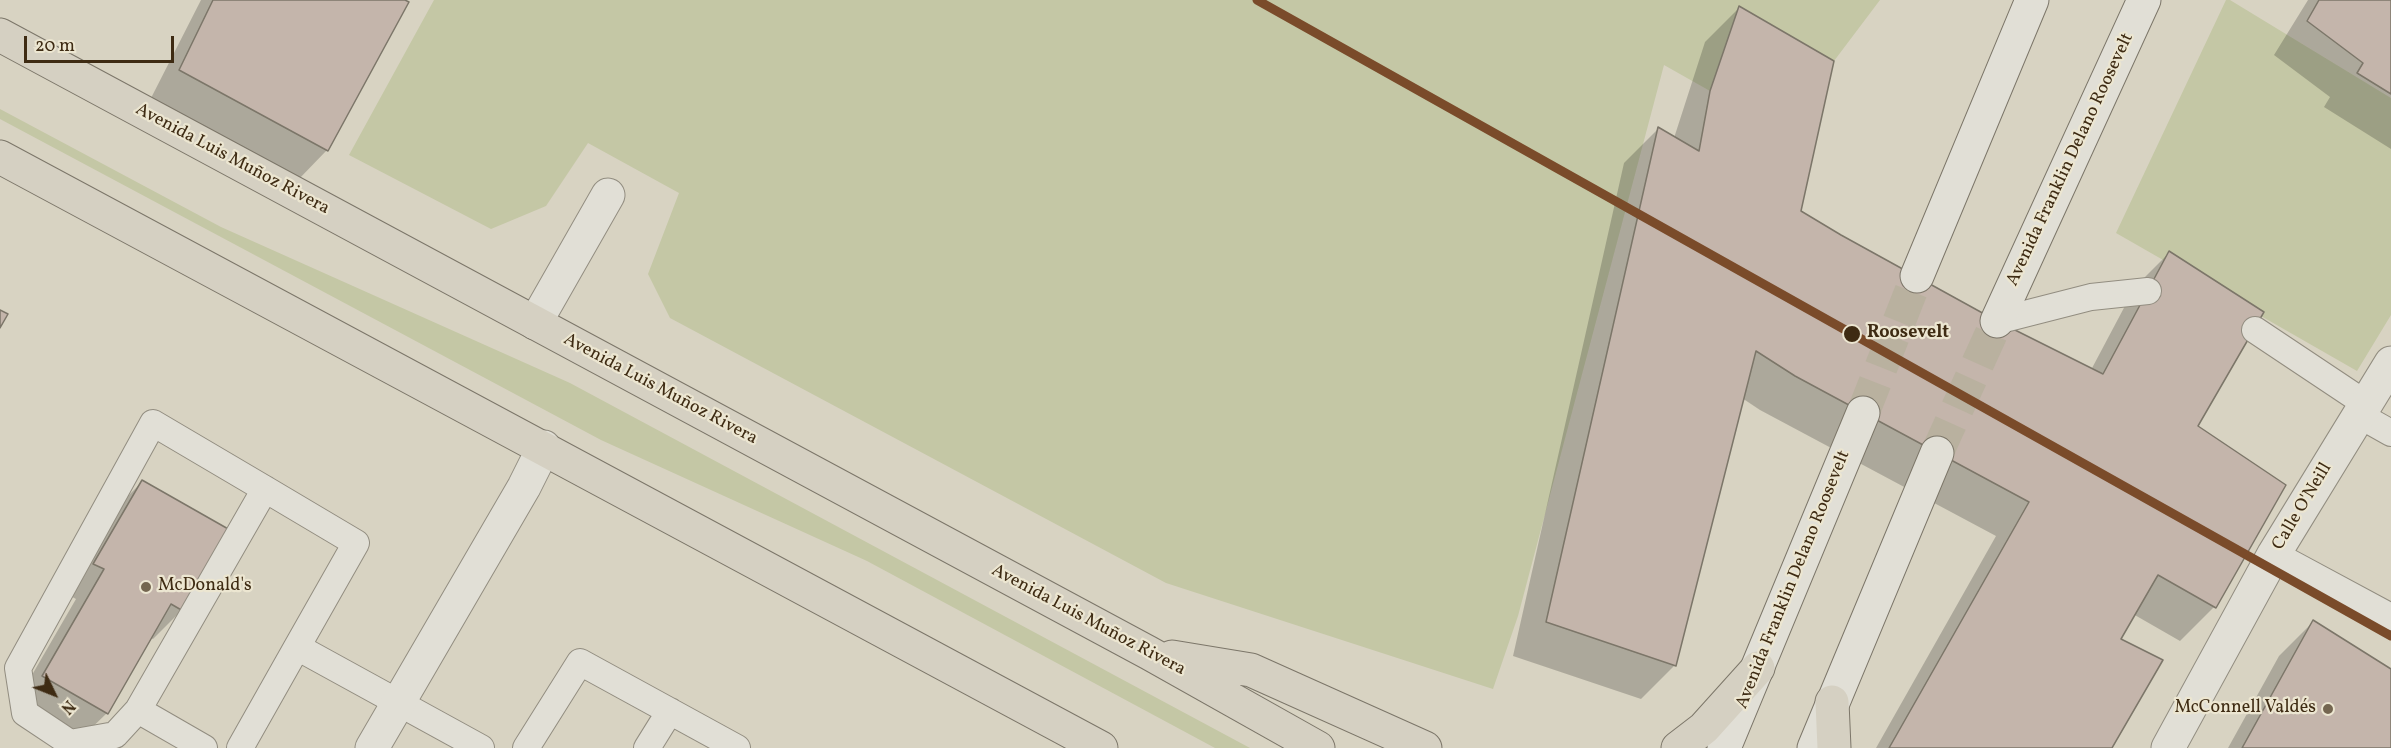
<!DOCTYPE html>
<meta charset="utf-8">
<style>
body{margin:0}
#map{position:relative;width:2391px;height:748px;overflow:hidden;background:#d8d3c2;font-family:Vollkorn,serif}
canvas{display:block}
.north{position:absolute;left:24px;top:664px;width:60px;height:60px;-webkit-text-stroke:4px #ece6d1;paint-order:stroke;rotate:133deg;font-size:16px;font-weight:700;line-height:24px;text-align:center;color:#3e2b13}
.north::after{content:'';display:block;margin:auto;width:21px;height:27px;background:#3e2b13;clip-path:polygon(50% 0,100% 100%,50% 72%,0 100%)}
.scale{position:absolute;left:24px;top:36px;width:150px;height:27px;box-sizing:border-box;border:3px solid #3e2b13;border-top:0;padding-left:8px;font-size:18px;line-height:21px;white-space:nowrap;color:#3e2b13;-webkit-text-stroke:4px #ece6d1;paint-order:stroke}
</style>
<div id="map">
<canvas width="2391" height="748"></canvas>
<div class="north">N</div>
<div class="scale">20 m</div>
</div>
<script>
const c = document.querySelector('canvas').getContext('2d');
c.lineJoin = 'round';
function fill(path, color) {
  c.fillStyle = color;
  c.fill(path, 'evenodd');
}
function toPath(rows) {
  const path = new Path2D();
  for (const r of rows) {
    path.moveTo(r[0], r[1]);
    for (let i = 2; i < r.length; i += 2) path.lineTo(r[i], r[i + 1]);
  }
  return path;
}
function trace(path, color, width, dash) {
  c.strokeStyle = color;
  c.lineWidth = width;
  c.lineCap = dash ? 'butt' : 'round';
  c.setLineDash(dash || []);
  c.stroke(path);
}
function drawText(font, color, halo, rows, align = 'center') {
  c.font = font + ' Vollkorn,serif';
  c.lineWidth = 4.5;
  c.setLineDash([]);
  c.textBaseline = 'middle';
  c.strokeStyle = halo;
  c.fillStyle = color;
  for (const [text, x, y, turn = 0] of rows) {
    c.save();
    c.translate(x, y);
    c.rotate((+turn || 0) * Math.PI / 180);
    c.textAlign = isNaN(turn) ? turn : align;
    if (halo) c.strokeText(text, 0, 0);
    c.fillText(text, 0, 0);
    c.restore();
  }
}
const green = toPath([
 [434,0,1880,0,1834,61,1739,6,1710,91,1664,65,1518,616,1493,689,1166,583,670,318,648,274,679,193,588,143,546,206,491,229,349,155],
 [2226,0,2230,0,2391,98,2391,315,2357,371,2116,233],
 [0,109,221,227,570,383,1250,748,1215,748,867,561,601,440,0,119]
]);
const shadow = toPath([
 [201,0,402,0,327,150,298,180,150,100],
 [2308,0,2391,0,2391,149,2324,107,2330,97,2274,55],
 [1739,8,1799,212,1997,322,2091,370,2135,287,2169,253,2196,427,2214,607,2180,641,2133,614,2119,639,2111,748,1876,748,1996,536,1760,410,1742,398,1675,665,1641,699,1513,656,1624,163,1658,129,1674,138,1705,42],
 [142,482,182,610,153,639,150,638,107,713,77,742,14,706,76,599,65,593,113,511],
 [2313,622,2391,671,2391,748,2228,748,2279,656]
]);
const building = toPath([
 [213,0,405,0,409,2,328,151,179,70,213,0],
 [2319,0,2391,0,2391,94,2357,73,2363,63,2307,21,2319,0],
 [1739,6,1834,61,1801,211,1841,235,1997,321,2103,374,2169,251,2264,312,2198,426,2286,485,2216,608,2158,575,2121,639,2163,660,2112,748,1889,748,2029,502,1795,376,1756,351,1676,666,1546,622,1658,127,1699,151,1710,91,1739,6],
 [0,310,8,314,0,328,0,310],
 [142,480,230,530,183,611,171,604,108,714,42,676,104,569,93,564,142,480],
 [2313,620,2391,669,2391,748,2242,748,2313,620]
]);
const secondaryTunnel = toPath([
 [1863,413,1917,276],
 [1937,453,1997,321]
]);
const lane = toPath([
 [1997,321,2091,297,2148,291],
 [2255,330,2366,404],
 [2359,415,2391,433],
 [265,489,138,710,115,735,70,743,25,713,18,668,153,423,265,489,356,543,297,647],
 [2274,554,2391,617],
 [138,710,204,748],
 [240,748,297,647,481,748],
 [526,748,580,662,737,748],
 [647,748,670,711]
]);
const street = toPath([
 [535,323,608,195],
 [372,748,524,487,544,447],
 [2168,748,2274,554,2391,363]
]);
const secondary = toPath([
 [1917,276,2032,0],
 [1997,321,2144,0],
 [1724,748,1863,413],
 [1814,748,1937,453]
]);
const primary = toPath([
 [0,35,1149,653,1318,748],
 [0,157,1101,748],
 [1172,657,1251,670,1425,748],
 [1832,702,1834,748],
 [1678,748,1704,728,1758,668]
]);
const metro1 = toPath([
 [1257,0,2391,636]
]);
const markers = [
 [1852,334,9,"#3e2b13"],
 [146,587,6,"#746650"],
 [2328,709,6,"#746650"]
];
const streetNames = [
 ["Avenida Luis Muñoz Rivera",232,160,28],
 ["Avenida Franklin Delano Roosevelt",2071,160,-65],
 ["Avenida Luis Muñoz Rivera",660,390,28],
 ["Calle O'Neill",2303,507,-59],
 ["Avenida Franklin Delano Roosevelt",1794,580,-68],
 ["Avenida Luis Muñoz Rivera",1088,621,28]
];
const stopNames = [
 ["Roosevelt",1867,334]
];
const poiNames = [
 ["McDonald's",158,587],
 ["McConnell Valdés",2316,709,"right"]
];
fill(green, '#c4c7a5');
fill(shadow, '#0003');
fill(building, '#c4b5ab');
trace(building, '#7c7669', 1.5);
trace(secondaryTunnel, '#b9b19f', 33, [33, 16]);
trace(lane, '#928d80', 28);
trace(street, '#928d80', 35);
trace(secondary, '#7c7669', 35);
trace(primary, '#7c7669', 35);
trace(lane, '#e1dfd6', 26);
trace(street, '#e1dfd6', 33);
trace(secondary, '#e1dfd6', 33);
trace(primary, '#d5d0c2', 33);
trace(metro1, '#7a4b2a', 9);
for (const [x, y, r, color] of markers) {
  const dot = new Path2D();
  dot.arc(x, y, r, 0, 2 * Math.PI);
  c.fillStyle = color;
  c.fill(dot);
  trace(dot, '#ece6d1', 2);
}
drawText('18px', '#3e2b13', '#ece6d1', streetNames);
drawText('bold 18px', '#3e2b13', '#ece6d1', stopNames, 'left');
drawText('18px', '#3e2b13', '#ece6d1', poiNames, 'left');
</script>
